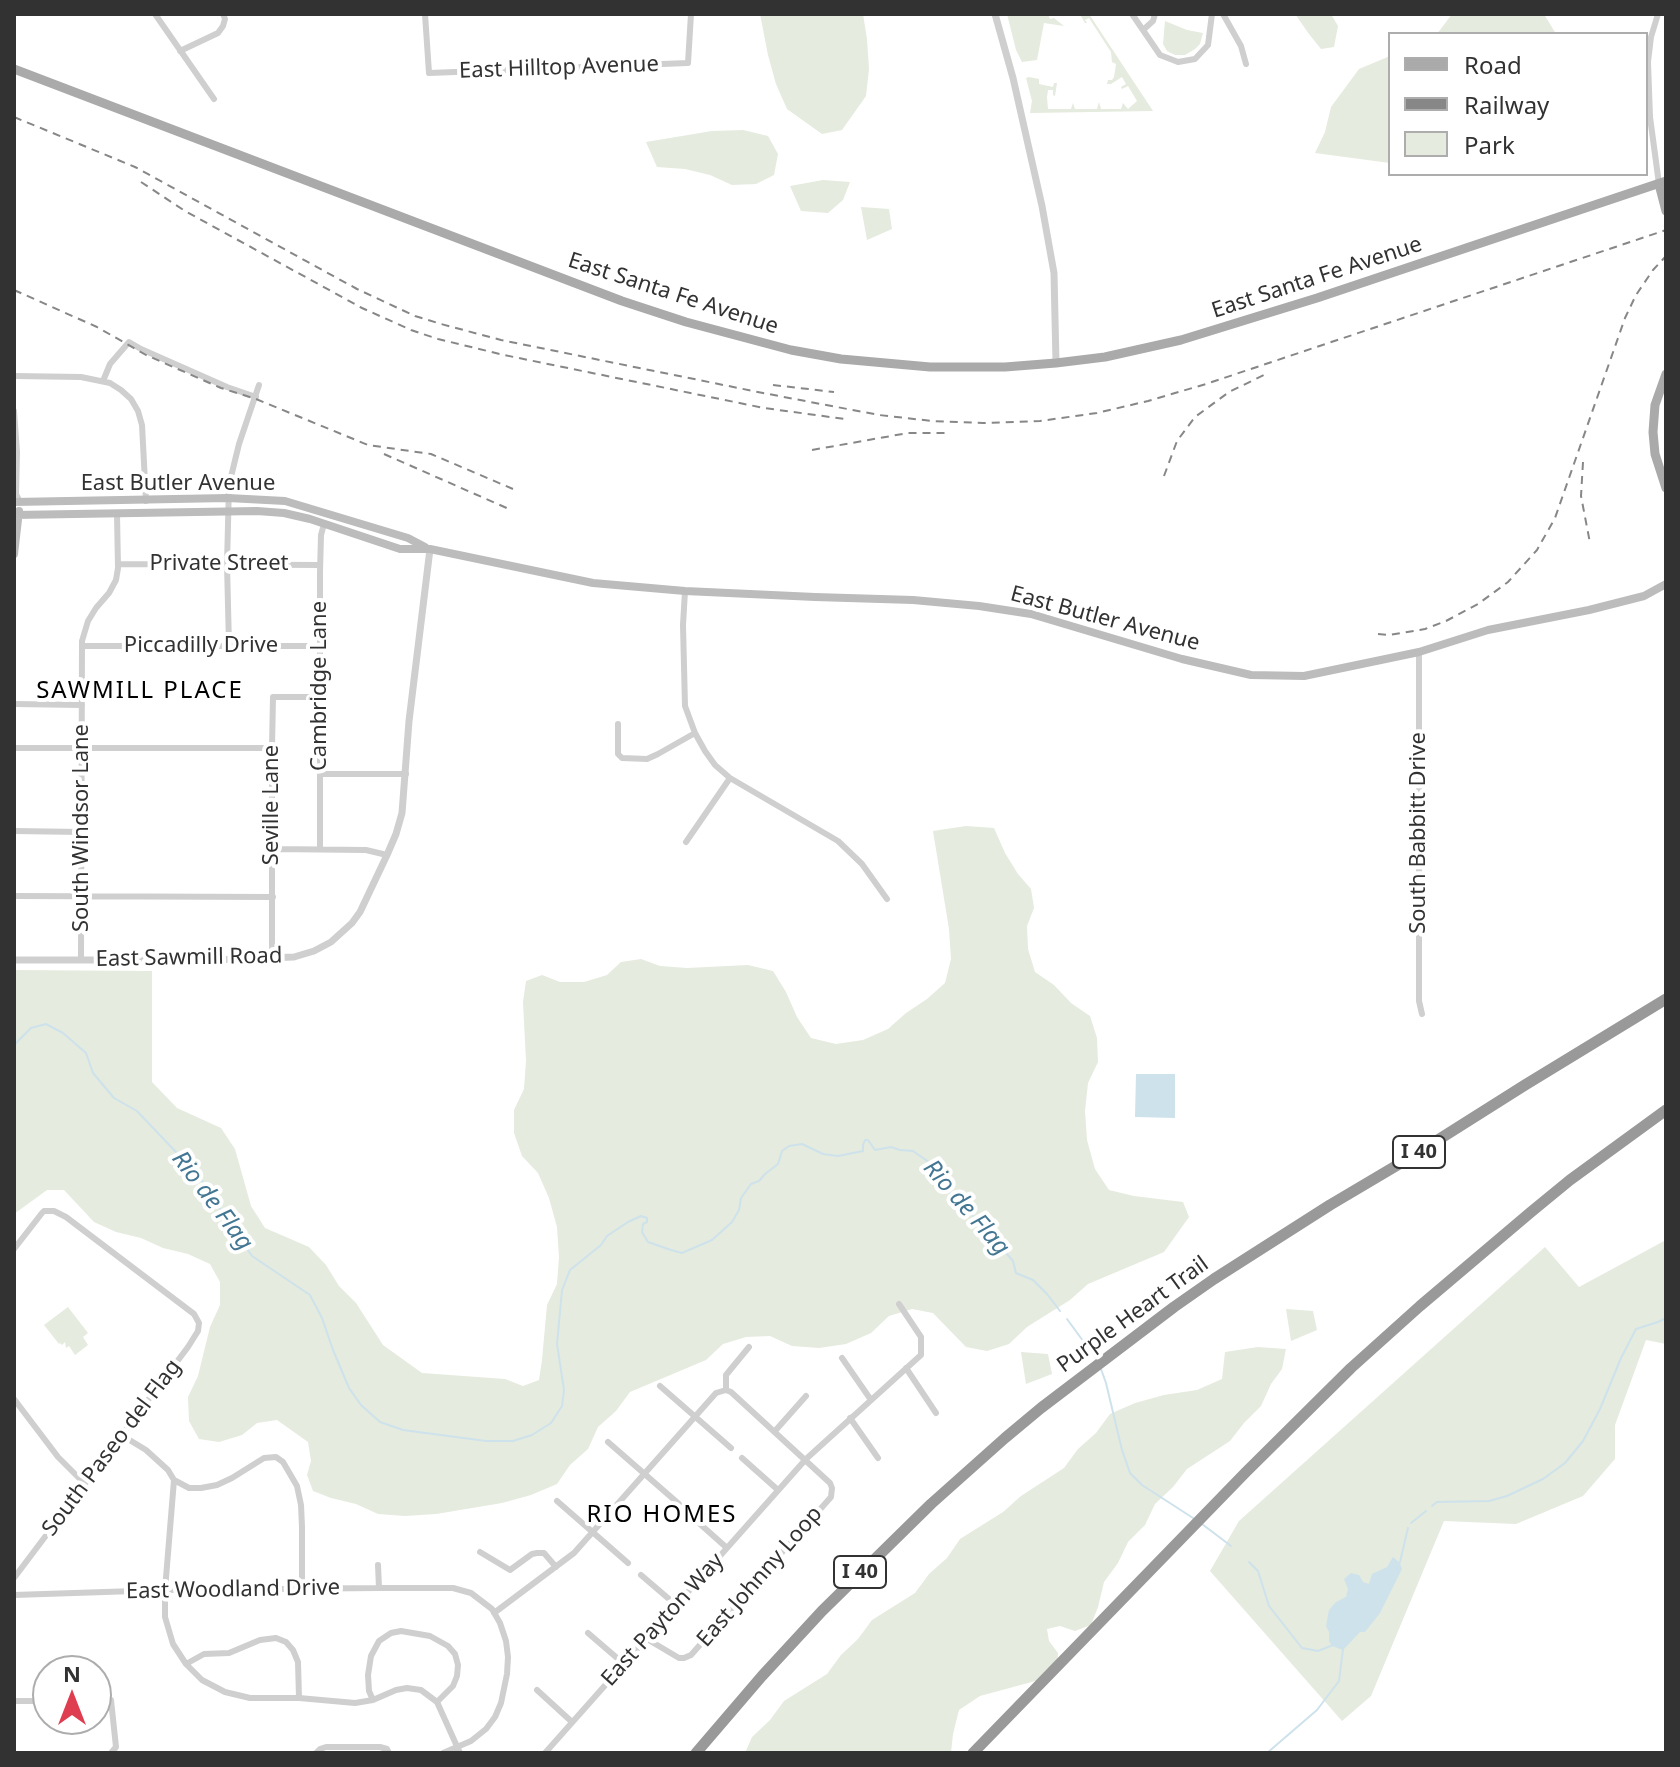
<!DOCTYPE html>
<style>
body{margin:0}
#map{position:relative;width:1680px;height:1767px;overflow:hidden;background:#fff;font-family:"Noto Sans",sans-serif}
canvas{display:block}
.frame{position:absolute;inset:0;border:16px solid #323232;pointer-events:none}
.legend{position:absolute;left:1388px;top:32px;width:260px;height:144px;box-sizing:border-box;background:#fff;border:2px solid #adadad;margin:0;padding:10px 14px;list-style:none;font-size:24px;color:#323232}
.legend li{display:flex;align-items:center;gap:16px;height:40px}
.legend b{width:40px;border:2px solid #adadad}
.north{position:absolute;left:32px;top:1655px;width:80px;height:80px;box-sizing:border-box;background:#fff;border:2px solid #adadad;border-radius:50%;rotate:0deg;font-size:22px;font-weight:700;line-height:32px;text-align:center;color:#323232}
.north::after{content:'';display:block;margin:auto;width:28px;height:36px;background:#de3e50;clip-path:polygon(50% 0,100% 100%,50% 72%,0 100%)}
</style>
<div id="map">
<canvas width="1680" height="1767"></canvas>
<div class="frame"></div>
<ul class="legend">
<li><b style="height:10px;background:#aaa"></b>Road</li>
<li><b style="height:10px;background:#878787"></b>Railway</li>
<li><b style="height:22px;background:#e5ebde"></b>Park</li>
</ul>
<div class="north">N</div>
</div>
<script>
const c = document.querySelector('canvas').getContext('2d');
c.lineJoin = 'round';
function fill(path, color) {
  c.fillStyle = color;
  c.fill(path, 'evenodd');
}
function toPath(rows) {
  const path = new Path2D();
  for (const r of rows) {
    path.moveTo(r[0], r[1]);
    for (let i = 2; i < r.length; i += 2) path.lineTo(r[i], r[i + 1]);
  }
  return path;
}
function trace(path, color, width, dash) {
  c.strokeStyle = color;
  c.lineWidth = width;
  c.lineCap = dash ? 'butt' : 'round';
  c.setLineDash(dash || []);
  c.stroke(path);
}
function drawText(font, color, halo, rows, align = 'center') {
  c.font = font + ' "Noto Sans",sans-serif';
  c.lineWidth = 8;
  c.setLineDash([]);
  c.textBaseline = 'middle';
  c.strokeStyle = halo;
  c.fillStyle = color;
  for (const [text, x, y, turn = 0] of rows) {
    c.save();
    c.translate(x, y);
    c.rotate((+turn || 0) * Math.PI / 180);
    c.textAlign = isNaN(turn) ? turn : align;
    if (halo) c.strokeText(text, 0, 0);
    c.fillText(text, 0, 0);
    c.restore();
  }
}
const green = toPath([
 [760,14,863,14,867,39,869,69,866,96,842,130,822,134,787,109,776,84,768,55],
 [1007,14,1048,14,1050,19,1054,18,1064,26,1044,23,1037,60,1022,62,1016,50],
 [1071,14,1089,14,1153,111,1030,113,1032,101,1026,78,1029,77,1039,79,1039,84,1053,87,1054,83,1057,83,1055,96,1053,95,1053,90,1048,90,1047,97,1048,109,1071,109,1073,103,1075,109,1097,109,1099,102,1101,109,1121,109,1123,103,1128,109,1137,101,1128,86,1122,89,1121,87,1126,84,1122,77,1111,84,1107,84,1108,80,1112,80,1114,77,1116,64,1112,62,1111,52,1089,18,1085,20,1087,23,1085,23,1081,16],
 [1295,14,1331,14,1338,26,1334,47,1321,49,1309,34],
 [1452,14,1544,14,1556,34,1437,34],
 [1165,21,1187,30,1203,33,1200,44,1195,49,1185,55,1175,55,1167,51,1163,44],
 [1390,56,1390,163,1315,153,1325,132,1331,107,1359,69],
 [743,130,768,136,778,154,774,175,756,184,732,185,710,175,685,169,657,167,646,142,712,131],
 [823,180,850,182,843,200,828,213,801,211,790,186],
 [861,207,889,209,892,229,867,240],
 [966,826,994,828,1005,853,1018,874,1031,889,1034,908,1027,926,1028,949,1035,972,1054,985,1071,1003,1090,1016,1097,1038,1098,1062,1088,1083,1085,1111,1087,1140,1095,1169,1109,1190,1134,1196,1183,1202,1189,1217,1164,1252,1088,1284,1070,1300,1027,1327,1009,1344,987,1351,966,1347,933,1313,912,1309,889,1316,871,1333,846,1344,819,1348,792,1346,770,1336,746,1337,723,1344,706,1360,630,1392,616,1411,598,1427,588,1449,570,1465,557,1484,531,1495,502,1503,436,1514,405,1516,378,1514,356,1504,331,1498,313,1491,307,1475,311,1461,308,1442,277,1420,257,1423,242,1435,219,1442,199,1439,189,1421,188,1397,198,1376,210,1327,220,1305,220,1282,210,1264,188,1254,163,1248,141,1238,116,1232,94,1222,64,1190,47,1190,14,1214,14,970,152,971,152,1082,177,1108,221,1128,235,1149,251,1206,265,1228,309,1247,326,1265,339,1286,356,1303,383,1345,422,1373,505,1379,523,1386,539,1380,542,1360,547,1305,557,1284,559,1257,557,1227,549,1198,538,1173,522,1156,514,1133,514,1110,524,1089,526,1061,523,1002,526,981,542,975,560,982,584,982,607,975,621,962,641,959,660,966,687,968,748,965,773,971,786,992,797,1017,811,1038,836,1044,863,1040,888,1029,906,1013,927,999,945,983,951,959,949,929,933,831],
 [1666,1240,1666,1344,1646,1340,1615,1425,1615,1459,1583,1496,1516,1524,1444,1521,1371,1696,1342,1721,1210,1571,1239,1521,1545,1247,1579,1287],
 [68,1307,88,1333,83,1337,88,1345,75,1355,69,1346,66,1348,65,1342,62,1345,60,1343,59,1344,44,1325],
 [1286,1309,1313,1311,1317,1330,1291,1341],
 [1258,1347,1286,1349,1282,1369,1271,1384,1261,1406,1244,1423,1230,1441,1187,1469,1173,1487,1155,1504,1145,1525,1128,1542,1118,1563,1104,1582,1098,1607,1091,1625,1075,1631,1060,1626,1047,1629,1049,1641,1058,1653,1057,1670,1039,1680,980,1696,959,1710,953,1734,951,1753,745,1753,752,1737,770,1720,784,1701,827,1674,841,1655,858,1639,872,1620,915,1593,929,1574,947,1558,960,1539,1003,1512,1021,1496,1064,1468,1078,1449,1096,1433,1110,1414,1135,1403,1164,1395,1197,1390,1222,1379,1225,1352],
 [1021,1352,1048,1354,1052,1374,1026,1384]
]);
const water = toPath([
 [1136,1074,1175,1074,1175,1118,1135,1117],
 [1393,1557,1400,1563,1402,1569,1380,1613,1365,1632,1360,1632,1343,1650,1332,1646,1329,1641,1329,1632,1326,1626,1329,1610,1336,1602,1346,1597,1348,1589,1344,1579,1351,1573,1359,1575,1363,1582,1369,1584,1372,1574,1387,1567]
]);
const stream = toPath([
 [14,1045,31,1028,46,1024,63,1033,86,1053,93,1073,114,1098,137,1111,193,1170,211,1192,224,1216,252,1256,310,1295,322,1318,333,1350,349,1388,361,1405,380,1422,403,1430,486,1441,513,1441,532,1435,551,1423,562,1406,564,1390,557,1344,562,1290,570,1270,601,1245,607,1236,628,1222,641,1216,647,1218,647,1222,643,1224,642,1232,648,1242,671,1250,682,1253,712,1240,732,1222,739,1210,741,1198,751,1184,759,1181,765,1174,778,1164,782,1151,789,1146,802,1144,823,1154,838,1156,863,1151,863,1145,865,1140,868,1140,875,1150,891,1147,900,1150,913,1151,933,1165,943,1185,963,1209,976,1218,1013,1261,1016,1273,1033,1280,1047,1294,1060,1311],
 [1067,1319,1097,1360],
 [1101,1369,1106,1383,1122,1450,1130,1473,1142,1485,1193,1518],
 [1432,1506,1437,1502,1489,1501,1507,1496,1543,1479,1565,1463,1583,1441,1600,1409,1621,1358,1636,1329,1658,1322,1666,1318],
 [1411,1523,1426,1511],
 [1202,1524,1231,1546],
 [1249,1562,1258,1571,1269,1606,1302,1648,1318,1651,1333,1645],
 [1400,1562,1408,1528],
 [1267,1753,1317,1710,1339,1681,1343,1649]
]);
const minor = toPath([
 [155,14,214,99],
 [425,14,429,73,688,63,691,14],
 [1132,14,1160,55,1178,62,1195,59,1208,45,1212,14],
 [1223,14,1241,46,1246,64],
 [1658,14,1651,37,1648,62,1650,117,1659,184],
 [1143,30,1153,21,1155,14],
 [180,51,218,33,223,26,225,19,223,14],
 [14,376,81,377,110,383,121,390,131,399,138,411,142,425,146,501],
 [103,381,110,364,129,342,141,349,227,387,256,397],
 [14,411,17,452,16,494,20,502],
 [118,564,320,565],
 [685,591,683,625,685,706,695,733,705,751,715,765,730,778,838,841,862,864,887,899],
 [82,646,319,646],
 [229,646,227,564,229,485,239,444,259,385],
 [1419,652,1419,1001,1422,1014],
 [14,704,82,705],
 [618,724,618,754,622,758,647,759,658,754,695,733],
 [14,748,272,748],
 [320,774,406,774],
 [14,831,82,832],
 [686,842,730,778],
 [273,849,366,850,387,855],
 [320,849,320,572,321,535,324,524],
 [14,896,273,897],
 [272,959,272,748,273,697,320,697],
 [81,960,82,641,88,621,96,608,109,593,116,580,118,568,117,514],
 [14,1249,42,1213,44,1211,54,1211,66,1217,194,1314,199,1323,198,1331,188,1347,14,1578],
 [842,1358,871,1400],
 [906,1368,936,1413],
 [660,1386,731,1448],
 [726,1390,726,1375,749,1347],
 [14,1399,58,1457,84,1483],
 [850,1418,878,1458],
 [775,1431,806,1396],
 [123,1436,146,1450,168,1470,174,1480,165,1590,165,1617,173,1644,186,1664,202,1680,225,1692,250,1698,299,1698,355,1703,373,1700,396,1690,407,1688,421,1690,437,1702,460,1753],
 [608,1442,679,1504],
 [742,1458,778,1490],
 [174,1480,189,1488,201,1488,217,1485,232,1478,264,1458,276,1457,283,1462,297,1486,301,1505,302,1527,302,1589],
 [557,1501,628,1563],
 [691,1516,727,1548],
 [480,1552,510,1570,532,1554,537,1553,544,1553,556,1567],
 [378,1565,379,1588],
 [641,1575,676,1605],
 [14,1595,165,1590,379,1588,453,1588,471,1593,492,1609,500,1623,506,1641,508,1657,507,1674,501,1703,495,1717,486,1729,471,1741,443,1753],
 [494,1613,574,1553,716,1393,726,1390,731,1392,830,1483,832,1488,831,1497,691,1655,684,1658,679,1658,647,1639],
 [588,1633,624,1664],
 [186,1664,204,1654,229,1653,260,1640,276,1638,286,1642,293,1650,298,1662,299,1698],
 [537,1690,572,1722],
 [96,1700,111,1700,116,1747,111,1753],
 [373,1700,369,1691,368,1675,371,1656,379,1641,391,1633,401,1631,430,1636,448,1646,455,1654,458,1665,457,1676,453,1686,437,1702],
 [14,1701,48,1701],
 [316,1753,320,1749,326,1747,380,1747,387,1749,389,1753],
 [545,1753,806,1459,921,1355,921,1337,899,1304]
]);
const tertiary = toPath([
 [995,14,1013,78,1042,206,1054,273,1056,363],
 [14,960,210,960,294,957,314,951,331,942,352,923,360,912,387,855,396,834,402,813,409,721,430,549]
]);
const secondary = toPath([
 [14,502,228,498,285,501,408,538,425,547],
 [14,515,257,511,284,513,310,519,400,549,430,549,593,583,685,591,815,597,913,600,979,606,1031,614,1182,659,1251,675,1304,676,1376,661,1419,652,1488,630,1589,610,1644,596,1666,584],
 [14,554,19,511]
]);
const primary = toPath([
 [14,69,622,301,686,322,791,350,841,359,930,367,1005,367,1056,363,1105,357,1181,340,1317,298,1666,181],
 [1659,184,1666,211],
 [1666,374,1655,405,1653,432,1655,454,1666,488]
]);
const motorway = toPath([
 [696,1753,762,1676,822,1611,931,1504,1005,1438,1041,1408,1174,1307,1214,1279,1330,1205,1411,1157,1525,1085,1666,999],
 [973,1753,1246,1472,1351,1368,1420,1306,1531,1212,1570,1180,1666,1110]
]);
const rail = toPath([
 [14,117,135,167,357,289,415,316,441,324,501,340,763,393,879,415,932,421,983,423,1040,421,1097,413,1148,401,1206,384,1666,230],
 [141,182,185,211,362,308,411,330,438,339,504,355,764,408,845,419],
 [14,290,97,327,146,355,221,388,256,399,368,445,431,454,513,489],
 [773,385,834,392],
 [812,450,908,433,947,433],
 [384,454,509,509],
 [1583,462,1581,496,1590,543],
 [1164,476,1177,441,1195,417,1229,392,1266,374],
 [1378,634,1389,635,1425,629,1446,621,1478,604,1508,582,1537,550,1555,518,1625,318,1636,295,1653,270,1666,256]
]);
const shields = [
 [1419,1152,52],
 [860,1572,52]
];
const shieldNames = [
 ["I 40",1419,1152],
 ["I 40",860,1572]
];
const streetNames = [
 ["East Hilltop Avenue",559,68,-2],
 ["East Santa Fe Avenue",1317,278,-18],
 ["East Santa Fe Avenue",673,294,18],
 ["East Butler Avenue",178,484],
 ["Private Street",219,564],
 ["East Butler Avenue",1105,619,15],
 ["Piccadilly Drive",201,646],
 ["Cambridge Lane",320,686,-90],
 ["Seville Lane",272,805,-90],
 ["South Windsor Lane",82,828,-90],
 ["South Babbitt Drive",1419,833,-90],
 ["East Sawmill Road",189,958,-1],
 ["Purple Heart Trail",1133,1315,-36],
 ["South Paseo del Flag",112,1448,-53],
 ["East Johnny Loop",760,1577,-49],
 ["East Woodland Drive",233,1590,-1],
 ["East Payton Way",663,1620,-48]
];
const neighbourhoodNames = [
 ["SAWMILL PLACE",140,691],
 ["RIO HOMES",662,1515]
];
const waterNames = [
 ["Rio de Flag",212,1201,53],
 ["Rio de Flag",966,1208,49]
];
fill(green, '#e5ebde');
fill(water, '#cee2ec');
trace(stream, '#cee2ec', 2);
trace(minor, '#cfcfcf', 6);
trace(tertiary, '#cfcfcf', 7);
trace(secondary, '#bcbcbc', 8);
trace(primary, '#aaa', 9);
trace(motorway, '#999', 11);
trace(rail, '#878787', 2, [8, 6]);
for (const [x, y, w] of shields) {
  const box = new Path2D();
  box.roundRect(x - w / 2, y - 16, w, 32, 6);
  c.fillStyle = '#fff';
  c.fill(box);
  trace(box, '#323232', 2);
}
drawText('bold 20px', '#323232', null, shieldNames);
drawText('22px', '#323232', '#fff', streetNames);
c.letterSpacing = '2px';
drawText('24px', '#000', '#fff', neighbourhoodNames);
c.letterSpacing = '0px';
drawText('italic 24px', '#427692', '#fff', waterNames);
</script>
